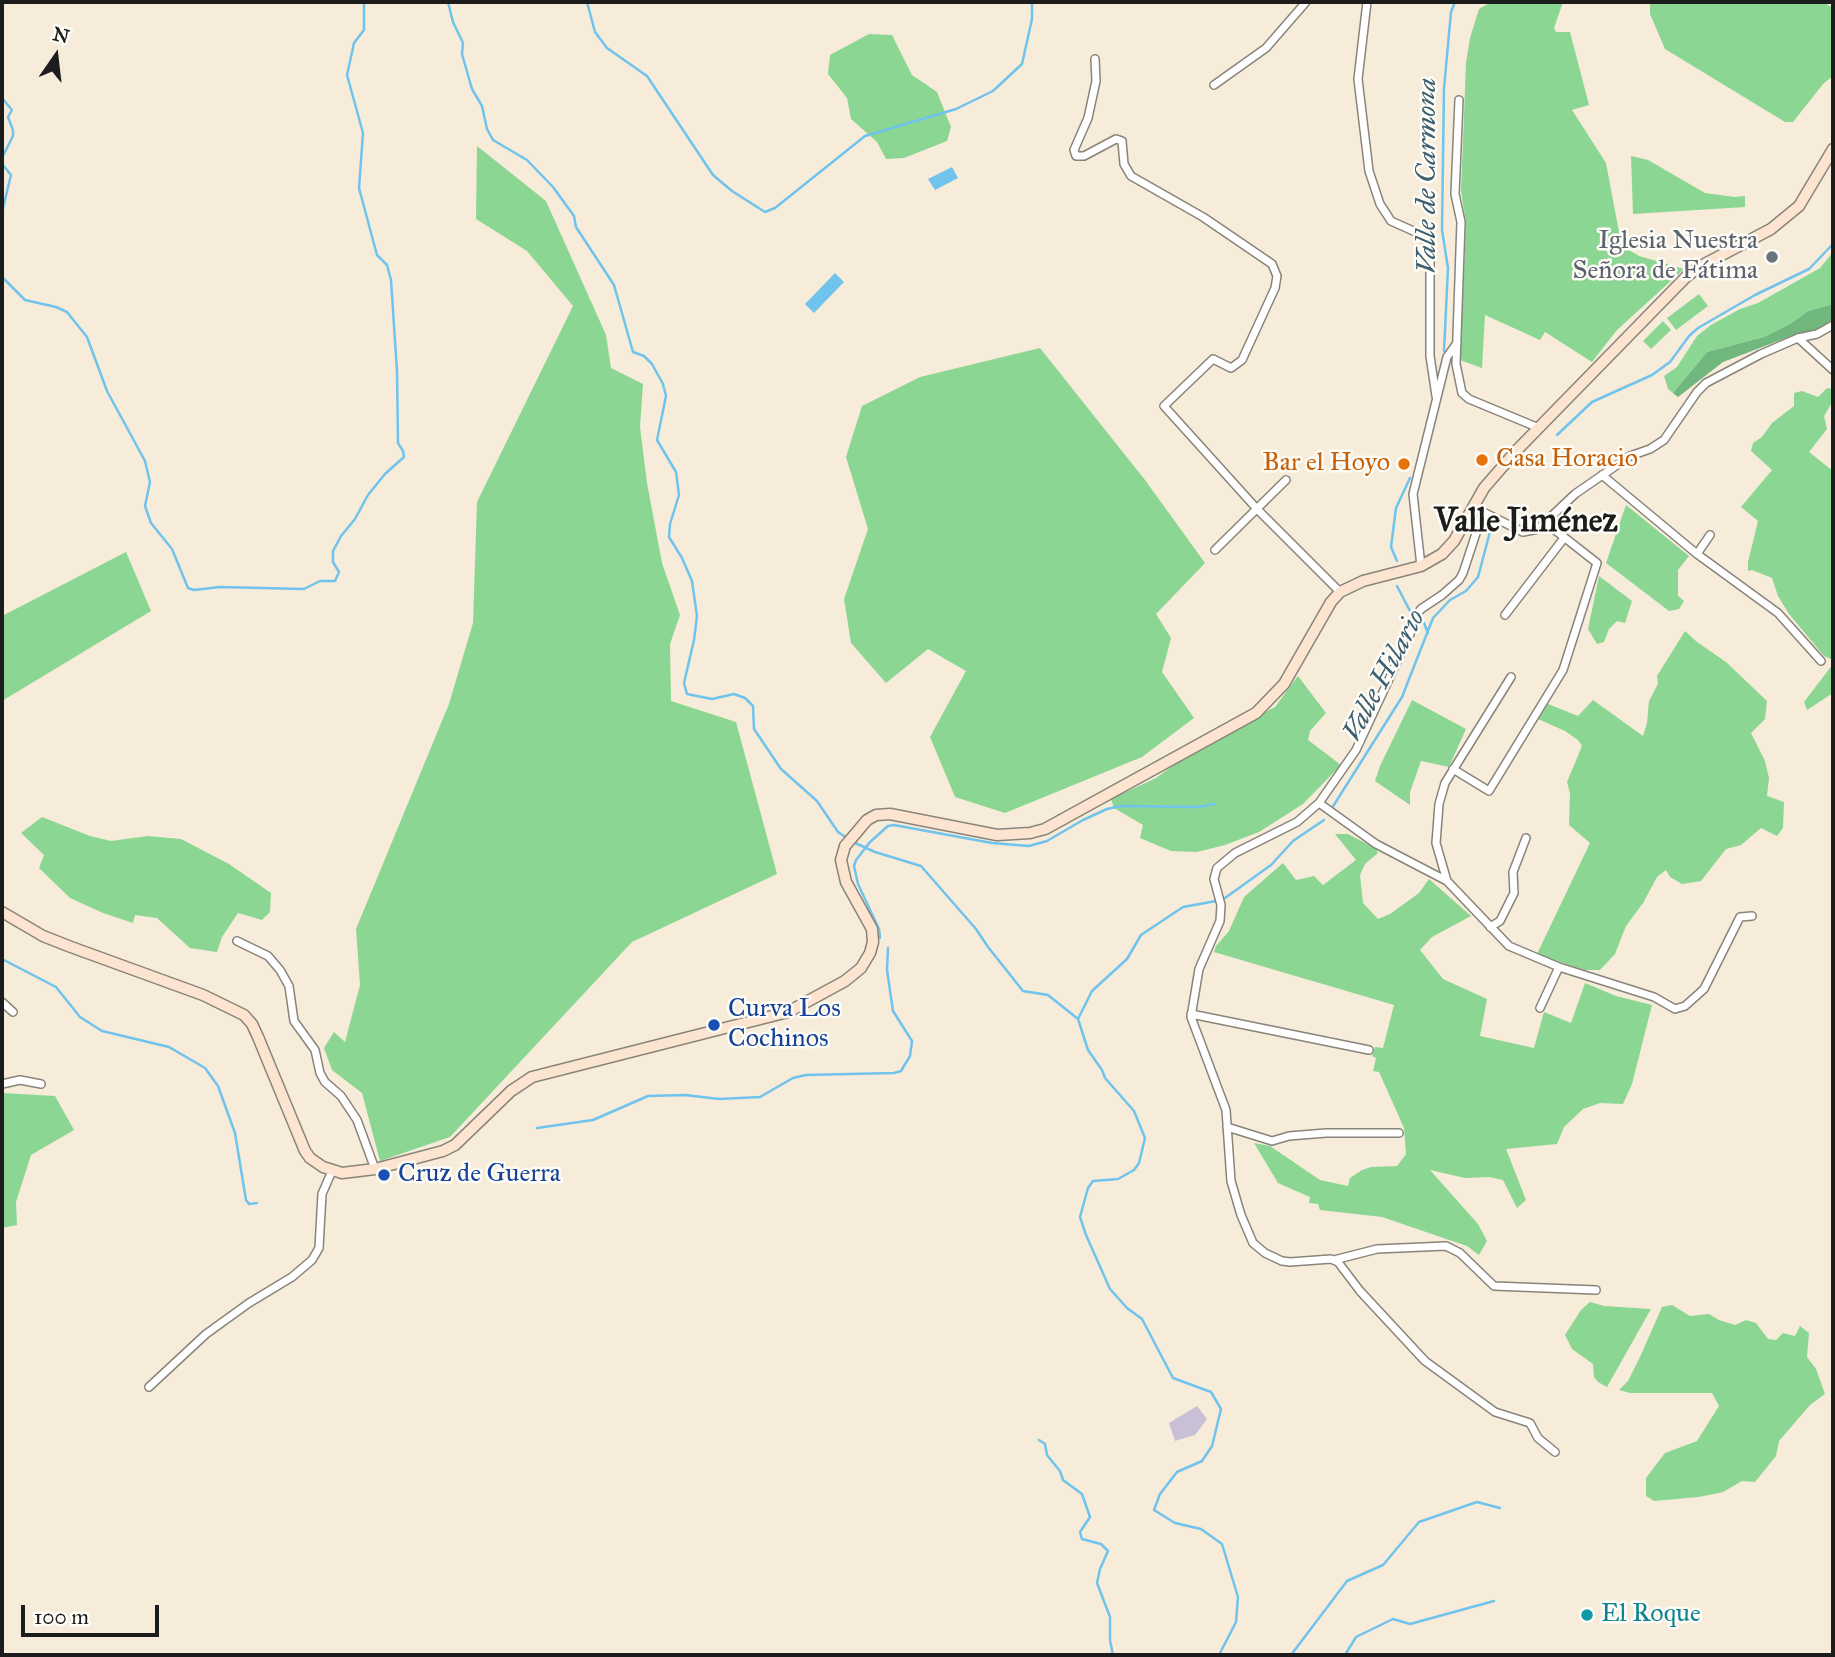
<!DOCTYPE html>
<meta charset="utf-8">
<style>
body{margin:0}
#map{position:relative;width:1835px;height:1657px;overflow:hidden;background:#f6ecd9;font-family:"IM FELL Great Primer",serif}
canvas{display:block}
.frame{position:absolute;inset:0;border:4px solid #1c1c1c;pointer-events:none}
.north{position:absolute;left:21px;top:21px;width:70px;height:70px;-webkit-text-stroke:5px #fdfcf7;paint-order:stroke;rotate:14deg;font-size:19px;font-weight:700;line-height:28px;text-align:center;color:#1c1c1c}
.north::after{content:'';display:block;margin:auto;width:24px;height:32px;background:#1c1c1c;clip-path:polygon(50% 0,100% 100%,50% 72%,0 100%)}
.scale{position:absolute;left:21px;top:1605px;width:138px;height:32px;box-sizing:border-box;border:4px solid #1c1c1c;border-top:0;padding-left:9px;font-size:21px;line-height:24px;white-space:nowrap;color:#1c1c1c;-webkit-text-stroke:5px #fdfcf7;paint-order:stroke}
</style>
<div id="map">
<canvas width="1835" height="1657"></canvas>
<div class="frame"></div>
<div class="north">N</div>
<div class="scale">100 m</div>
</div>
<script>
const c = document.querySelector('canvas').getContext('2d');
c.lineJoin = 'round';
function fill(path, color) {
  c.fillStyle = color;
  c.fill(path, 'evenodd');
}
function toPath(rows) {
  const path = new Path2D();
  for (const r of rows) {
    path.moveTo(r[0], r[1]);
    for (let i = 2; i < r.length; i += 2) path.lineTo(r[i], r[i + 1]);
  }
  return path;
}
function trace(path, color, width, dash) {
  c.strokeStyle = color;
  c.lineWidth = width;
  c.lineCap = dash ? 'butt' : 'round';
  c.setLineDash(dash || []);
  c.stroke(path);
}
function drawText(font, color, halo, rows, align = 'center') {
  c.font = font + ' "IM FELL Great Primer",serif';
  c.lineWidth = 5;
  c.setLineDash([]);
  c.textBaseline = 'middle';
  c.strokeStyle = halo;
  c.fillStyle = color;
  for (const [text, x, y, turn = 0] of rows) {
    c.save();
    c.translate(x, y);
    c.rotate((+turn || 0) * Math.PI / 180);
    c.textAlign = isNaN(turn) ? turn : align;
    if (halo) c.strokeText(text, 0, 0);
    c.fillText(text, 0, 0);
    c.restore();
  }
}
const industrial = toPath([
 [1197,1406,1207,1419,1195,1435,1175,1441,1169,1423]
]);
const green = toPath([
 [1491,2,1563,2,1554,28,1556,32,1570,32,1589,105,1572,110,1606,163,1619,232,1627,249,1639,256,1684,269,1617,330,1592,362,1545,332,1540,340,1485,315,1482,368,1460,360,1466,224,1461,191,1466,63,1470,38,1479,9],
 [1650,2,1823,2,1833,8,1833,76,1823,84,1793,122,1785,122,1665,49,1650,14],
 [869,34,892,35,912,75,937,92,951,127,947,141,904,158,886,159,877,142,851,119,847,98,828,74,830,55],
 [477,146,546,201,606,335,611,368,643,384,640,427,647,483,662,563,680,615,670,644,671,701,736,722,777,874,632,942,450,1137,380,1161,362,1093,332,1070,324,1048,334,1032,345,1042,360,985,356,929,449,704,473,623,477,502,573,306,527,251,476,219],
 [1631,156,1648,160,1705,193,1735,197,1745,196,1745,207,1633,214],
 [1833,252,1833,304,1808,311,1790,324,1764,337,1707,352,1673,393,1668,389,1664,376,1677,367,1697,336,1711,325,1740,309,1758,303,1820,268],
 [1699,294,1708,306,1676,330,1667,318],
 [1663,321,1671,330,1651,349,1643,341],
 [1040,348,1145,480,1205,563,1156,614,1171,638,1162,672,1194,718,1142,757,1005,813,955,797,930,737,966,671,928,649,886,683,851,643,844,599,868,529,846,457,862,406,920,377],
 [1827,388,1833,389,1833,401,1824,416,1827,429,1809,452,1833,471,1833,660,1824,656,1789,614,1778,596,1772,578,1752,570,1748,571,1748,562,1758,521,1741,507,1772,470,1751,451,1753,443,1762,437,1772,423,1794,406,1794,393,1802,391,1818,397],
 [1626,505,1689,556,1678,570,1678,596,1684,601,1679,609,1669,611,1606,563],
 [126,552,151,611,2,701,2,616],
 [1599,576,1632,601,1625,623,1617,621,1609,629,1604,642,1597,644,1588,629],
 [1685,631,1697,642,1726,662,1767,701,1765,719,1751,733,1765,761,1769,778,1767,796,1784,802,1783,828,1777,836,1761,828,1741,845,1726,849,1701,881,1682,884,1670,877,1666,870,1657,877,1643,903,1626,926,1615,954,1600,970,1584,970,1537,954,1590,843,1569,825,1570,793,1567,782,1582,746,1578,740,1565,731,1538,719,1548,704,1578,716,1593,700,1643,736,1647,723,1649,701,1658,684,1657,676],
 [1833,664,1833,693,1807,710,1804,702],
 [1298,676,1326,713,1310,731,1308,740,1341,765,1303,804,1259,832,1225,845,1197,852,1171,851,1140,838,1143,825,1114,808,1111,799,1156,778,1193,751,1275,707],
 [1412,700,1466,729,1449,767,1421,761,1410,792,1410,805,1375,781,1380,766],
 [42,817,90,836,111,841,148,836,181,839,229,864,271,893,270,912,262,920,238,913,222,937,217,952,190,948,157,918,135,915,133,923,103,913,70,898,39,868,44,855,21,833],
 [1335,834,1348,834,1375,848,1378,853,1365,864,1360,875,1363,903,1378,919,1390,914,1419,893,1429,879,1471,916,1432,937,1420,950,1443,979,1487,999,1480,1036,1534,1048,1544,1012,1571,1023,1585,983,1616,996,1652,1005,1632,1084,1623,1104,1600,1103,1583,1109,1564,1127,1557,1144,1506,1149,1526,1200,1517,1208,1503,1180,1489,1177,1465,1178,1430,1170,1478,1224,1487,1241,1479,1255,1467,1246,1382,1217,1320,1210,1318,1204,1309,1203,1310,1197,1278,1183,1254,1143,1270,1146,1320,1180,1348,1186,1350,1178,1362,1170,1371,1167,1397,1166,1406,1154,1404,1128,1379,1072,1373,1071,1376,1058,1372,1056,1375,1047,1383,1048,1394,1005,1214,952,1216,946,1229,931,1244,897,1283,863,1296,880,1314,876,1323,885,1356,860],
 [2,1093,55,1096,74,1130,31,1155,16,1202,17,1225,2,1228],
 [1590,1302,1604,1306,1651,1309,1607,1387,1598,1382,1594,1377,1593,1364,1572,1349,1565,1335,1581,1310],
 [1672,1305,1690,1316,1709,1314,1719,1320,1735,1325,1746,1320,1756,1323,1768,1339,1776,1340,1783,1333,1795,1336,1800,1326,1809,1333,1807,1357,1816,1369,1825,1394,1810,1405,1779,1441,1776,1456,1755,1482,1742,1481,1723,1492,1699,1497,1654,1501,1646,1496,1646,1478,1665,1453,1697,1441,1719,1406,1712,1393,1630,1393,1619,1390,1628,1381,1640,1357,1662,1307]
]);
const forest = toPath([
 [1833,304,1833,321,1814,331,1791,336,1723,362,1678,397,1673,393,1707,352,1764,337,1790,324,1808,311]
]);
const water = toPath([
 [952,167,958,178,935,190,928,179],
 [835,273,844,282,814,313,805,304]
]);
const stream = toPath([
 [448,2,453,22,463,43,462,54,472,89,482,106,487,129,493,140,527,160,553,187,574,216,576,227,614,285,633,352,644,356,652,364,663,384,666,396,657,440,676,472,679,495,670,524,669,537,682,558,692,581,697,616,694,640,684,683,687,694,712,699,734,694,745,698,753,706,754,729,781,769,817,801,838,832,847,838],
 [587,2,595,32,607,48,647,76,713,175,732,191,765,212,775,208,865,136,956,109,993,91,1022,64,1032,19,1032,2],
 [2,98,12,110,8,117,13,130,13,136,2,158],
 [2,161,3,165,11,175,3,208,2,230],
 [2,277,25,300,56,307,67,312,87,337,107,391,145,461,150,482,145,506,151,523,172,549,188,588,194,590,220,587,304,589,320,581,335,581,339,572,333,562,333,551,341,536,355,519,368,495,385,474,404,457,403,451,398,443,397,371,391,280,387,265,377,255,359,188,363,133,347,75,354,43,364,30,364,2],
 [1444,351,1448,268,1442,230,1444,88,1451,12,1455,2],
 [1557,435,1592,402,1652,375,1670,362,1689,336,1698,328,1755,295,1809,269,1833,244],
 [1397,561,1391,547,1396,508,1410,478],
 [1397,586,1410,611],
 [1424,623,1428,633],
 [1332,808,1402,697,1433,618,1450,600,1466,591,1478,577,1491,528],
 [853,842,875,852,921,866,976,929,988,947,1023,991,1048,995,1078,1019],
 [1225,898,1271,865,1293,841,1324,820],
 [1216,901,1183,907,1141,935,1127,959,1092,991,1078,1019,1088,1050,1102,1070,1105,1078,1134,1111,1145,1138,1139,1163,1134,1170,1118,1179,1093,1181,1088,1188,1080,1217,1086,1235,1110,1289,1127,1308,1142,1319,1173,1378,1211,1392,1221,1409,1212,1446,1202,1461,1177,1472,1160,1494,1154,1510,1175,1523,1201,1529,1222,1544,1238,1597,1236,1622,1219,1655],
 [880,938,879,929,858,884,854,866,856,860,870,842,888,826,894,825,992,843,1029,846,1047,841,1083,820,1107,809,1121,806,1199,807,1214,804],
 [2,959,56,987,80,1017,102,1031,169,1047,205,1068,218,1086,235,1133,246,1200,249,1204,257,1203],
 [537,1128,593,1120,648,1096,685,1095,719,1099,760,1097,793,1078,806,1075,894,1073,901,1071,910,1056,912,1041,893,1011,887,970,888,948],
 [1039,1440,1045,1444,1047,1455,1060,1471,1063,1480,1082,1494,1090,1517,1080,1532,1082,1539,1101,1544,1108,1551,1100,1569,1097,1583,1110,1617,1110,1640,1113,1655],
 [1291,1655,1347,1581,1383,1565,1419,1522,1477,1502,1500,1508],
 [1345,1655,1356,1637,1393,1619,1410,1624,1494,1601]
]);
const minor = toPath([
 [1367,2,1358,79,1369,171,1380,204,1391,221,1420,234,1430,246,1430,356,1436,396],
 [1095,59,1096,81,1088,118,1074,150,1076,156,1084,156,1116,139,1122,141,1124,164,1131,176,1203,217,1272,264,1277,276,1275,288,1242,360,1231,368,1213,359,1164,406,1257,509,1340,592],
 [1214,85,1266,48,1306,2],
 [1459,100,1455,194,1461,222,1456,364,1462,393,1469,399,1539,428],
 [1798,338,1833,370],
 [1602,475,1697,554,1778,613,1821,661],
 [1481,511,1523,532,1538,529,1575,494,1630,456,1650,449,1664,440,1697,392,1706,383,1761,354,1798,338,1817,334,1833,325],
 [1483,512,1463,573,1459,580,1442,595,1421,609,1415,617,1410,634,1356,750,1319,803,1297,822,1235,853,1217,868,1214,879,1221,905,1220,921,1199,969,1191,1017,1226,1110,1231,1181,1241,1215,1253,1243,1265,1253,1282,1261,1290,1262,1331,1259,1338,1262,1360,1291,1425,1361,1495,1412,1530,1423,1538,1438,1555,1452],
 [1215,550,1286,480],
 [1697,554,1710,535],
 [1421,566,1413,494,1447,357,1457,343],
 [1505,615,1564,538],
 [1453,769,1489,791,1563,670,1597,563,1546,523],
 [1319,803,1376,844,1447,881,1509,946,1559,967,1654,997,1675,1009,1685,1006,1704,989,1740,917,1752,916],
 [1447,881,1436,843,1439,804,1445,783,1511,677],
 [1490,927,1500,921,1514,893,1513,872,1526,838],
 [237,941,268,956,280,970,289,986,294,1021,315,1050,320,1073,325,1082,341,1096,357,1120,375,1169],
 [2,1002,13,1012],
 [1540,1008,1559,967],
 [1191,1014,1369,1050],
 [2,1084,20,1080,41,1084],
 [1227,1127,1272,1141,1289,1136,1326,1133,1399,1133],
 [1334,1260,1377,1249,1446,1246,1460,1253,1494,1286,1596,1290],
 [149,1387,206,1334,249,1303,292,1277,312,1260,319,1248,322,1194,332,1171]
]);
const secondary = toPath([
 [2,912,43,936,71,947,203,995,244,1015,252,1024,258,1037,305,1151,310,1158,323,1167,342,1173,375,1169,443,1151,455,1145,511,1091,532,1077,788,1012,845,981,861,968,870,953,873,942,872,929,846,882,841,860,845,846,867,820,876,815,890,814,997,835,1030,833,1045,829,1256,713,1284,684,1331,602,1340,592,1363,581,1421,566,1442,554,1454,541,1484,488,1517,450,1686,277,1699,267,1771,229,1799,206,1833,149]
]);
const markers = [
 [1772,257,7,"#6b7280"],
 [1482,460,7,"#e8710a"],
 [1404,464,7,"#e8710a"],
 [714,1025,7,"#1a4fb4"],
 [384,1175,7,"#1a4fb4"],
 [1587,1615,7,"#0f9aa8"]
];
const worshipNames = [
 ["Iglesia Nuestra",1758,242],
 ["Señora de Fátima",1758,272]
];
const foodNames = [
 ["Casa Horacio",1496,460],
 ["Bar el Hoyo",1390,464,"right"]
];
const transitNames = [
 ["Curva Los",728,1010],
 ["Cochinos",728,1040],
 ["Cruz de Guerra",398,1175]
];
const cultureNames = [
 ["El Roque",1601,1615]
];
const waterNames = [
 ["Valle de Carmona",1428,176,-90],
 ["Valle Hilario",1385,676,-62]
];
const districtNames = [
 ["Valle Jiménez",1526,523]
];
fill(industrial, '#c9bfd7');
fill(green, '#8bd693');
fill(forest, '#70b77d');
fill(water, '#70c3ec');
trace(stream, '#70c3ec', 2.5);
trace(minor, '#89847a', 10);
trace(secondary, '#89847a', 13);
trace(minor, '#fff', 7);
trace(secondary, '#fde4d1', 10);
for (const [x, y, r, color] of markers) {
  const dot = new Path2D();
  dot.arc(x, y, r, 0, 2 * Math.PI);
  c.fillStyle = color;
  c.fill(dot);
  trace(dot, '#fdfcf7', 2.5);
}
drawText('26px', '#5b616d', '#fdfcf7', worshipNames, 'right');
drawText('26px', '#c56008', '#fdfcf7', foodNames, 'left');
drawText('26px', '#164399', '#fdfcf7', transitNames, 'left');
drawText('26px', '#0d838f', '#fdfcf7', cultureNames, 'left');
drawText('italic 28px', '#3e5f6f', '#fdfcf7', waterNames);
drawText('bold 33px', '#1c1c1c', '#fdfcf7', districtNames);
</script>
